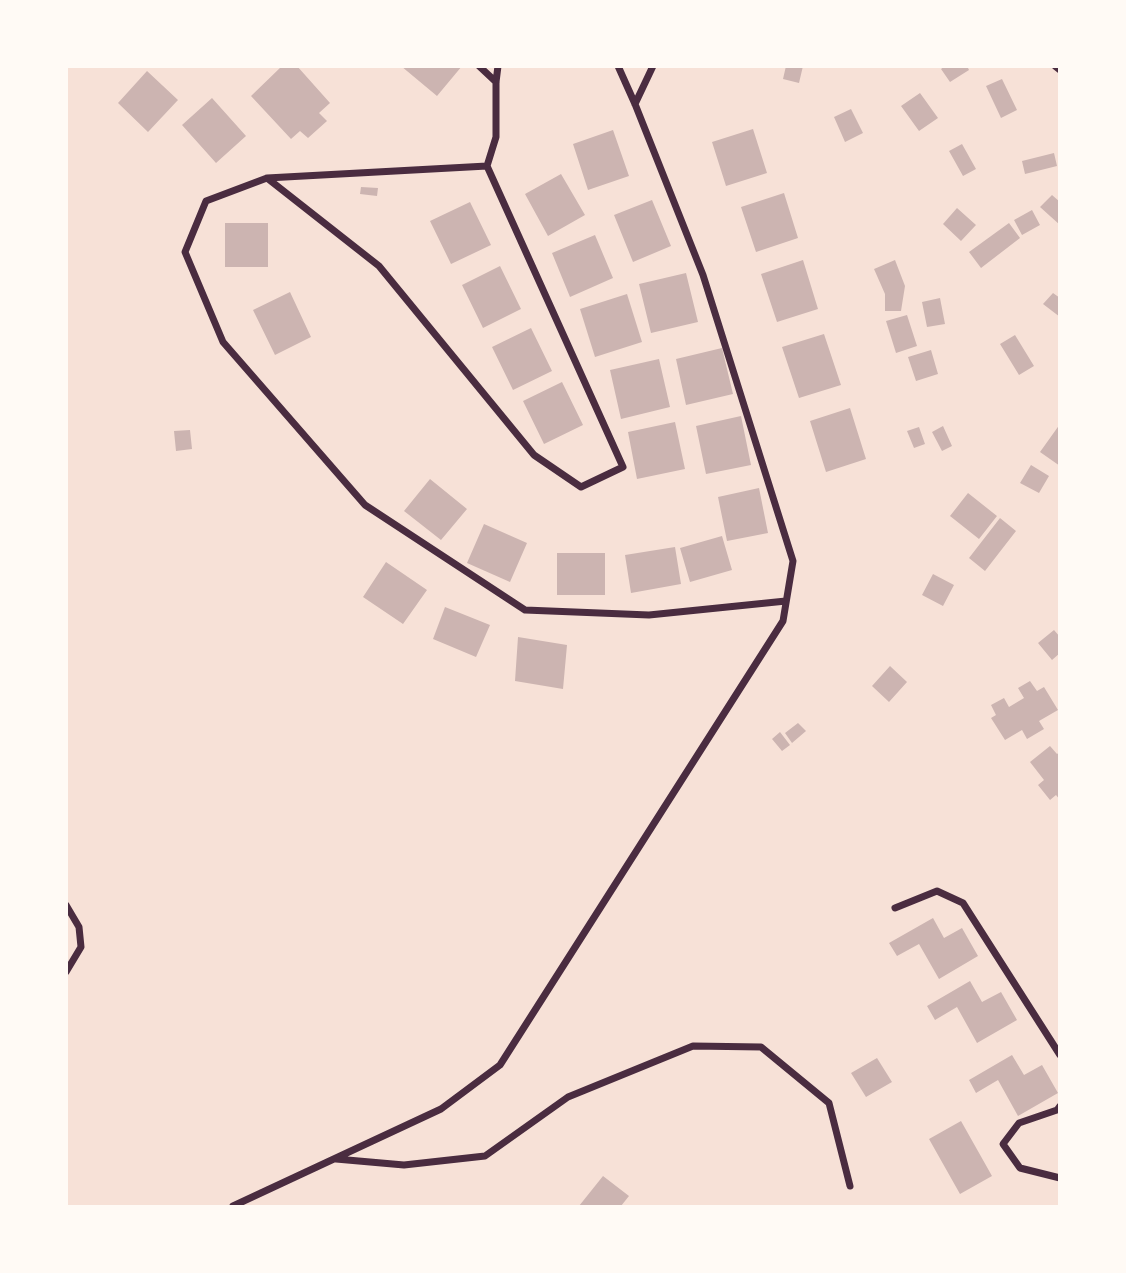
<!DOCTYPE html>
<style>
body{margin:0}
#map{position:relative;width:1126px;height:1273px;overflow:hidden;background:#f7e1d7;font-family:"PT Sans",sans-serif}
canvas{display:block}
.frame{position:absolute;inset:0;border:68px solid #fffaf5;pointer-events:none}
</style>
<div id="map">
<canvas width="1126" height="1273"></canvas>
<div class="frame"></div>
</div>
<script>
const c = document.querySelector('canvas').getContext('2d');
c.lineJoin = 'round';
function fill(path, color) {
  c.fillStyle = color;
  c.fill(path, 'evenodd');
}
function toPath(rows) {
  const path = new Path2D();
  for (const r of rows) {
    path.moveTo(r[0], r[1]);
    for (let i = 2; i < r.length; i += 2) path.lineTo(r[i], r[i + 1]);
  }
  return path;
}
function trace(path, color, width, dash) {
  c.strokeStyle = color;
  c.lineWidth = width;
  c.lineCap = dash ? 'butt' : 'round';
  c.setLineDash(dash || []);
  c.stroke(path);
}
const building = toPath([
 [282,66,297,66,330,103,319,113,327,121,308,138,300,131,291,139,251,96],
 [401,66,462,66,437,96],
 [786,66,803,66,799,83,783,79],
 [945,66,967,66,969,70,950,82,941,69],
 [147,71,178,100,148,132,118,103],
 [1002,79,1017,110,1001,118,986,86],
 [920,93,938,118,919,131,901,106],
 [212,98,246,136,216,163,182,125],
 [851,109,863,133,845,142,834,117],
 [753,129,767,173,726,186,712,142],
 [613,130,629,176,588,190,573,144],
 [962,144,976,169,963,176,949,151],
 [1054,153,1057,166,1025,174,1022,161],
 [561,174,585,215,548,236,525,194],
 [361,187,378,188,377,196,360,194],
 [784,193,798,238,756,252,741,207],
 [1052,195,1060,202,1060,225,1040,207],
 [652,200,671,246,633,262,614,215],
 [470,202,491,245,451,264,430,221],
 [957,208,976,225,961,241,943,224],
 [1032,210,1040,225,1022,235,1014,220],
 [225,223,268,223,268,267,225,267],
 [1009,223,1020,238,981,268,969,252],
 [595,235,613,278,570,297,552,253],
 [803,260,818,309,777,322,761,274],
 [895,260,905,286,901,311,885,311,885,294,874,269],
 [500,266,521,309,483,328,462,285],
 [686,273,698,322,651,333,639,284],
 [290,292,311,337,275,355,253,310],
 [1053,293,1060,298,1060,317,1043,304],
 [627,294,642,342,595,357,580,309],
 [940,298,945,324,927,327,922,302],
 [907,315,917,346,896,353,886,321],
 [531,328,552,371,513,390,492,347],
 [824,334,841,385,799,398,782,347],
 [1015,335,1034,366,1019,375,1000,344],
 [722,348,733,394,686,405,676,359],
 [931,350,938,374,916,381,908,357],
 [659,359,670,407,621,419,610,370],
 [562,382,583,425,544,444,523,401],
 [850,408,866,459,826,472,810,421],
 [741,416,751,465,706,474,696,426],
 [675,422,685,469,637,479,628,432],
 [1060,424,1060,466,1040,452],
 [943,426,952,446,942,451,932,432],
 [919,427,925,444,914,448,907,431],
 [190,430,192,449,176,451,174,431],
 [1031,465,1049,476,1039,493,1020,483],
 [430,479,467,509,441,540,404,511],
 [759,488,768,533,727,541,718,497],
 [968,493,997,516,979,539,950,516],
 [1000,518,1016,531,985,571,969,558],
 [484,524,527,543,510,582,467,563],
 [722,536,732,570,690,582,680,548],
 [675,547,681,584,631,593,625,555],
 [557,553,605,553,605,595,557,595],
 [386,562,427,590,403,624,363,597],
 [933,574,954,585,943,606,922,595],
 [445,607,490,625,476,657,433,639],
 [1054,630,1060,637,1060,653,1052,660,1038,643],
 [518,637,567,645,563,689,515,681],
 [890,666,907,682,889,702,872,686],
 [1030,681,1037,691,1044,687,1058,710,1039,721,1044,729,1027,739,1022,730,1005,740,991,718,996,715,991,705,1004,698,1009,707,1024,698,1018,688],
 [798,723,806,731,792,743,785,733],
 [780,732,790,745,782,751,772,739],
 [1050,746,1057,754,1060,752,1060,800,1056,795,1050,800,1038,785,1044,780,1030,762],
 [933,918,944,938,962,928,978,956,939,979,919,944,897,956,889,943],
 [970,981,982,1002,1001,992,1017,1020,977,1043,957,1007,935,1020,927,1006],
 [1012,1055,1024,1075,1042,1065,1058,1093,1018,1116,998,1080,976,1093,969,1080],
 [877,1058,892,1082,866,1097,851,1073],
 [961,1121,992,1176,960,1194,929,1139],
 [603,1176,629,1196,621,1206,579,1206]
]);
const minor = toPath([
 [479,66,496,82],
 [498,66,496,82,496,137,487,166,623,467,581,487,534,455,379,266,267,178,206,201,185,252,223,342,365,505,525,610,649,615,786,601],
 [1055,66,1060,70],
 [635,104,653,66],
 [267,178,487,166],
 [66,905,79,927,81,947,66,972],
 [895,908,937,891,963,903,1060,1055],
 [1060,1106,1057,1110,1019,1123,1003,1144,1020,1168,1060,1178],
 [336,1159,404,1165,485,1156,568,1097,693,1046,761,1047,829,1103,850,1186],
 [233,1206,441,1109,500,1065,783,621,793,561,703,275,635,104,618,66]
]);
fill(building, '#ccb4b1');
trace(minor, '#4a2c40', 7);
</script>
